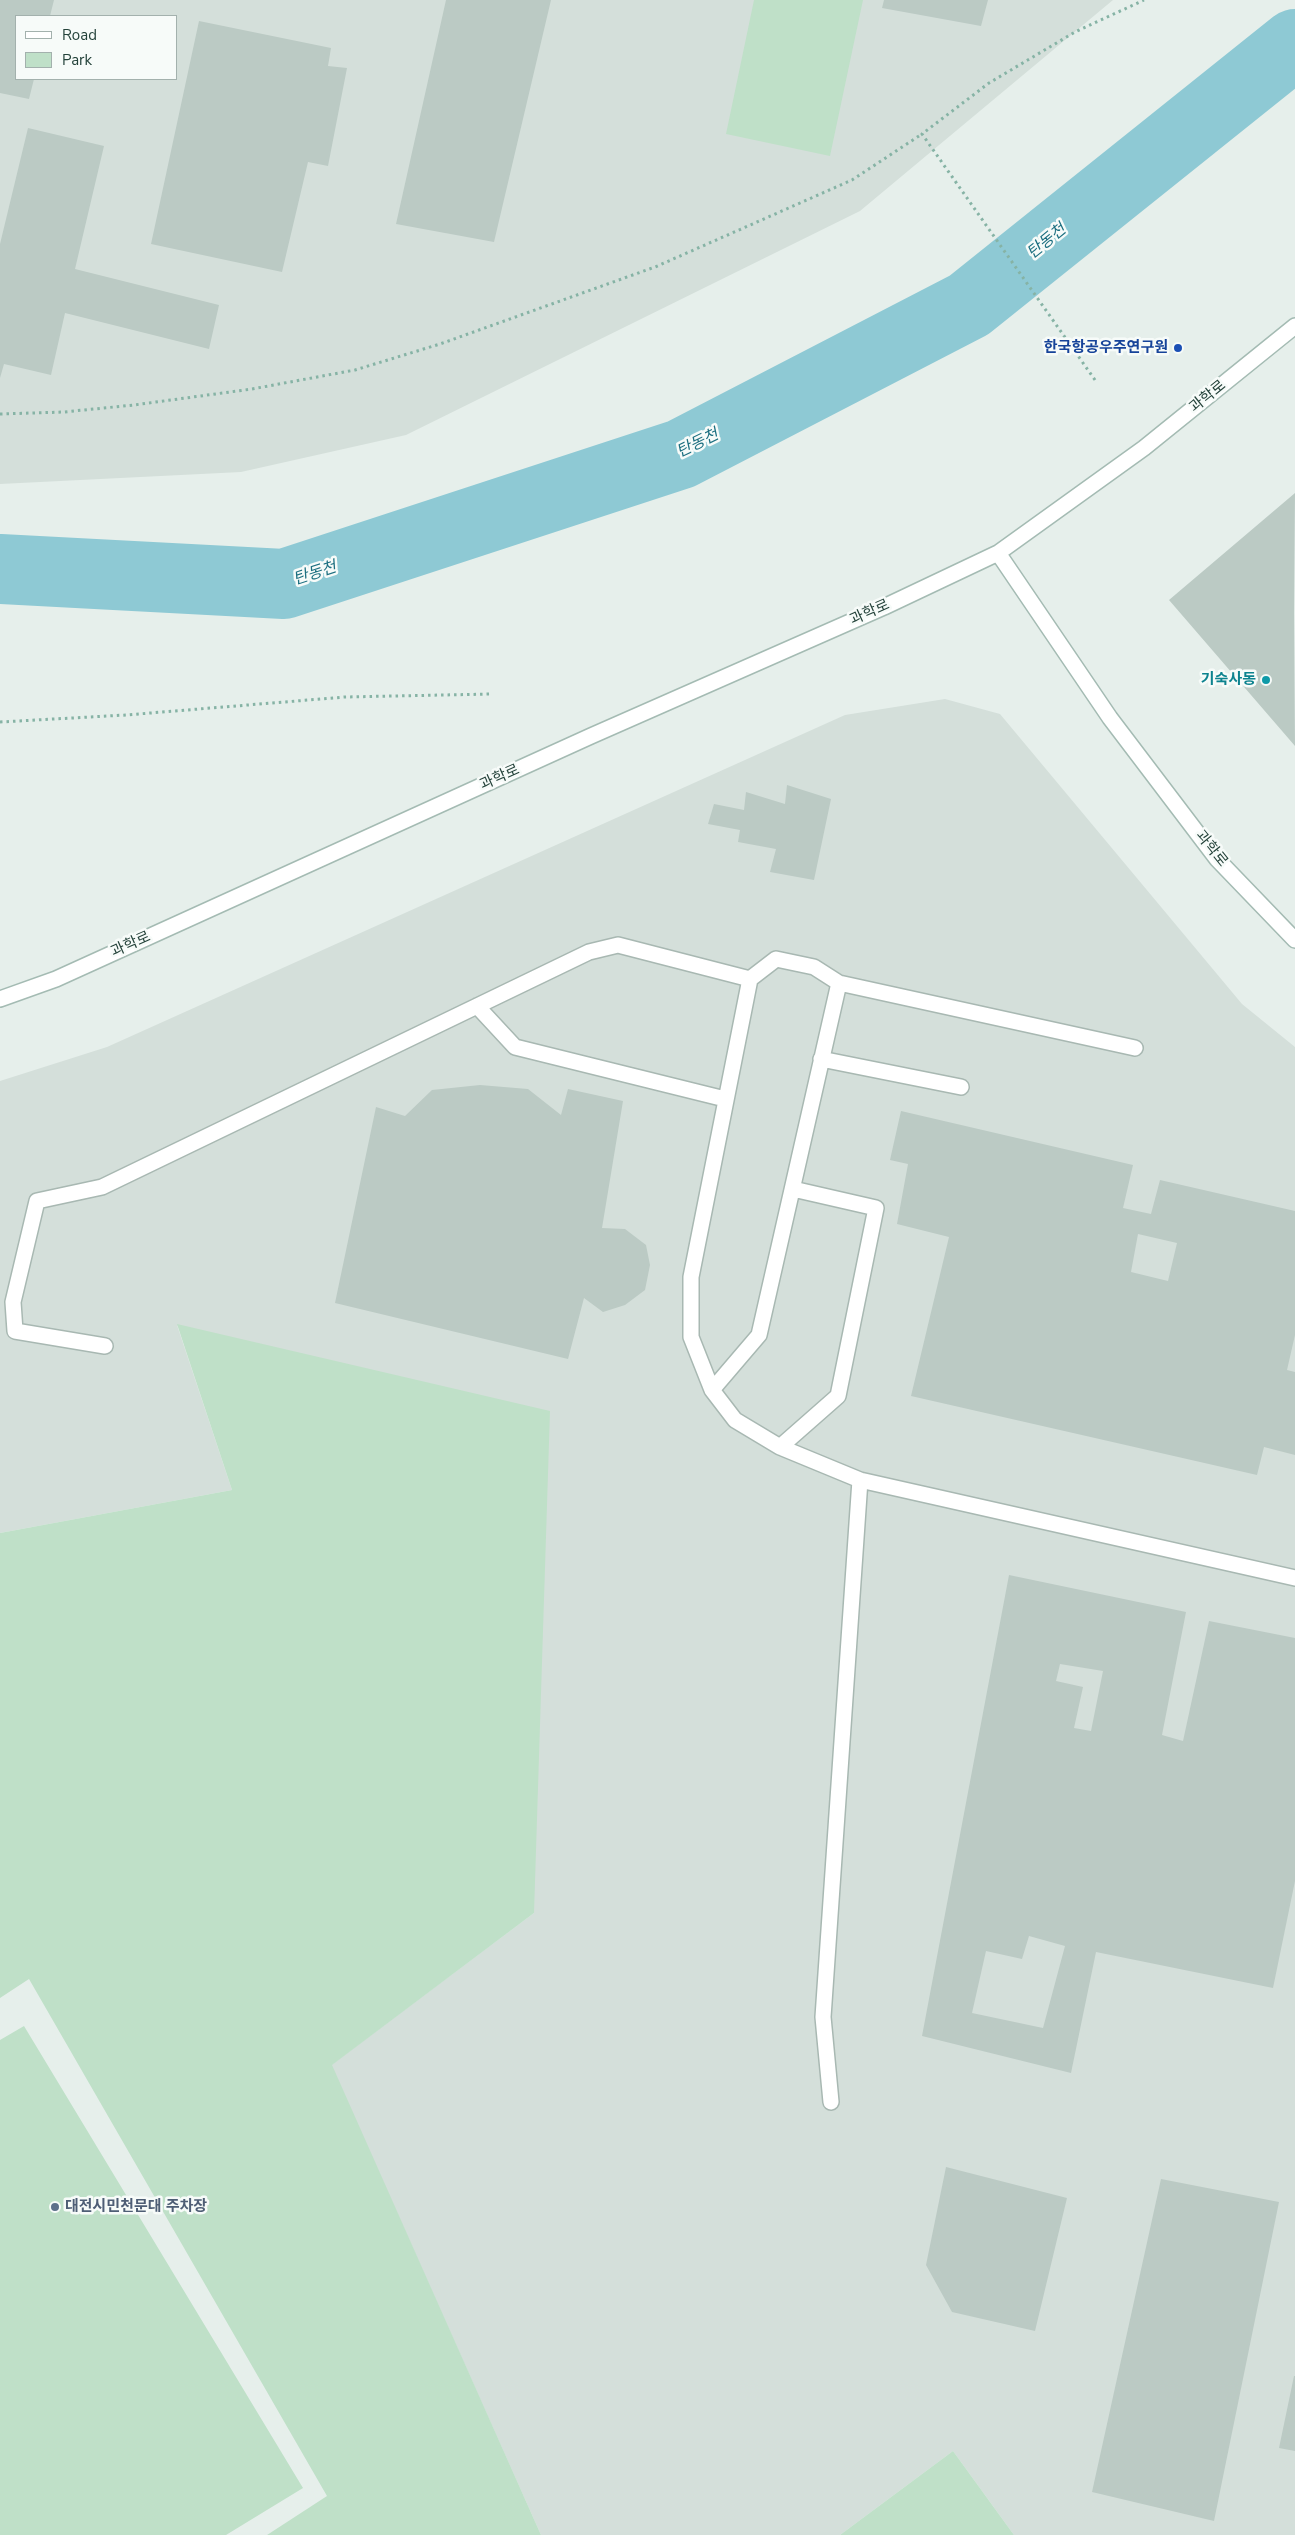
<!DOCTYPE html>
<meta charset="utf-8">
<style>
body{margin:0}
#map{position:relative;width:1295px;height:2535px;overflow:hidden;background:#e6efeb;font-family:"Nunito Sans",sans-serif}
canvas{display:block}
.legend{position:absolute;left:15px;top:15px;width:162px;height:65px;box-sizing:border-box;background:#f7fbf9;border:1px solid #a3b1ad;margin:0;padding:6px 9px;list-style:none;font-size:15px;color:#24423a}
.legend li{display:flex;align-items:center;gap:10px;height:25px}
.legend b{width:25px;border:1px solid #a3b1ad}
</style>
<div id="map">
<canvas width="1295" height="2535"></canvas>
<ul class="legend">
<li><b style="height:6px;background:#fff"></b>Road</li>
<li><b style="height:14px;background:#bfe0c8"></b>Park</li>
</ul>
</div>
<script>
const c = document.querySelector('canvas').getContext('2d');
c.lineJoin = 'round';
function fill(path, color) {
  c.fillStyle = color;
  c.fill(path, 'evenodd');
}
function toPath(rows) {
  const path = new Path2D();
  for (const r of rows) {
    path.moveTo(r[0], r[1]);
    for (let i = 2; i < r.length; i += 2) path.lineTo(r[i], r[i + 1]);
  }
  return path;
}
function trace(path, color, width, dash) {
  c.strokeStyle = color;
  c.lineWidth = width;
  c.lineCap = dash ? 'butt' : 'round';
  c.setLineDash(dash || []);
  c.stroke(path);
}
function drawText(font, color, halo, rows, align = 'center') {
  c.font = font + ' "Nunito Sans","Noto Sans KR",sans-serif';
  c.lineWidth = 5;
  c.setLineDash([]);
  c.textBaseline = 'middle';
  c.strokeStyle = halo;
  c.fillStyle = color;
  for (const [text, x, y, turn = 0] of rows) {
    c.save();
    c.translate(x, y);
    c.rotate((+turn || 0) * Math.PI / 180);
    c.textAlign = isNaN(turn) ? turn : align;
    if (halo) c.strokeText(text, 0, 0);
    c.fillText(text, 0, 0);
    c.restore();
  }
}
const built = toPath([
 [0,0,1113,0,860,211,406,435,241,472,0,484],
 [16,16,176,16,176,79,16,79],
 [945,699,1000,714,1242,1004,1295,1047,1295,2535,1014,2535,953,2451,840,2535,541,2535,331,2065,534,1913,177,1325,232,1490,0,1533,0,1081,107,1047,845,715]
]);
const green = toPath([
 [754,0,863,0,830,156,726,134],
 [177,1324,550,1411,534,1913,332,2065,541,2535,267,2535,327,2496,29,1979,0,1998,0,1533,232,1490],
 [24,2026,303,2488,226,2535,0,2535,0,2040],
 [953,2451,1014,2535,840,2535]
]);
const river = toPath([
 [0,569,284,584,681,454,969,305,1295,44]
]);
const building = toPath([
 [0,0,54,0,50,16,16,16,16,79,34,79,29,99,0,93],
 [446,0,551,0,494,242,396,224],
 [884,0,988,0,981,26,882,8],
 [199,21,331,48,328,66,347,68,328,166,308,162,282,272,151,244],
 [28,128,104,146,75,269,219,305,209,349,65,313,51,375,4,364,0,378,0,244],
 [1295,493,1294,613,1295,746,1169,600],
 [787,785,831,799,814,880,770,872,776,849,738,842,740,830,708,824,714,804,744,810,746,792,785,804],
 [480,1085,528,1089,561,1115,568,1089,623,1101,602,1228,625,1229,646,1245,650,1265,645,1290,625,1305,603,1312,584,1298,568,1359,335,1303,376,1107,405,1116,432,1090],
 [901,1111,1133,1165,1123,1208,1151,1214,1160,1180,1295,1211,1295,1335,1287,1370,1295,1372,1295,1455,1264,1447,1257,1475,911,1396,949,1237,897,1224,908,1164,890,1160],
 [1138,1234,1177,1243,1168,1281,1131,1272],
 [1009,1575,1186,1612,1162,1735,1183,1741,1209,1621,1295,1638,1295,1881,1273,1988,1096,1952,1071,2073,922,2036],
 [1060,1664,1103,1671,1091,1731,1074,1728,1083,1687,1056,1681],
 [1029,1936,1065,1946,1043,2028,972,2013,986,1951,1022,1959],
 [946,2167,1067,2198,1035,2331,952,2312,926,2265],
 [1161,2179,1279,2202,1214,2521,1092,2492],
 [1294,2376,1295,2376,1295,2451,1279,2448]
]);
const path = toPath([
 [1095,380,922,134,989,83,1075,32,1144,0],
 [0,414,64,412,134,405,252,389,355,370,440,344,655,267,852,180,922,134],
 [0,722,126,715,345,697,492,694]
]);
const lane = toPath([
 [750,979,691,1277,691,1337,712,1390,735,1420,780,1447,838,1396,876,1208,793,1189],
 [477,1006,515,1047,725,1099],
 [821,1059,961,1087],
 [105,1346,15,1331,13,1302,37,1201,102,1187,589,952,618,945,750,979,776,959,814,967,839,983,1135,1048],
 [712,1390,759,1335,839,983],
 [780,1447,860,1480,823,2017,831,2102],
 [860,1480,1295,1578]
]);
const secondary = toPath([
 [998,553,1110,718,1217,859,1295,940],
 [0,999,56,979,591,736,884,607,998,553,1144,448,1295,326]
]);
const markers = [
 [1178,348,5,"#1a4fb4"],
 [1266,680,5,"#0f9aa8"],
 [55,2207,5,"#5c6f8a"]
];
const transitNames = [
 ["한국항공우주연구원",1168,348]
];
const streetNames = [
 ["과학로",1208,397,-39],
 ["과학로",870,613,-24],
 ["과학로",500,778,-24],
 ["과학로",1211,849,51],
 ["과학로",131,945,-24]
];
const cultureNames = [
 ["기숙사동",1256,680]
];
const serviceNames = [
 ["대전시민천문대 주차장",65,2207]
];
const waterNames = [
 ["탄동천",1047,242,-39],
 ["탄동천",698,444,-26],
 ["탄동천",315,574,-18]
];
fill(built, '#d4dfda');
fill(green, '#bfe0c8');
trace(river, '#8ec9d4', 70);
fill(building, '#bbcac4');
trace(lane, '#a8b8b2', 18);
trace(secondary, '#a4bbb3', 18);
trace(path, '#86b3a5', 3, [2.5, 4]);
trace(lane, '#fff', 15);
trace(secondary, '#fff', 15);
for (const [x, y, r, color] of markers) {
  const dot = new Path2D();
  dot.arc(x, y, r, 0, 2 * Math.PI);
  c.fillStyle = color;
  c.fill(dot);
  trace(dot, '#f7fbf9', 2);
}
drawText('bold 15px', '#164399', '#f7fbf9', transitNames, 'right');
drawText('15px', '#24423a', '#f7fbf9', streetNames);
drawText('bold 15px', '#0d838f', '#f7fbf9', cultureNames, 'right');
drawText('bold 15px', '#4e5e75', '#f7fbf9', serviceNames, 'left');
drawText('italic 16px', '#1c6f80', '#f7fbf9', waterNames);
</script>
